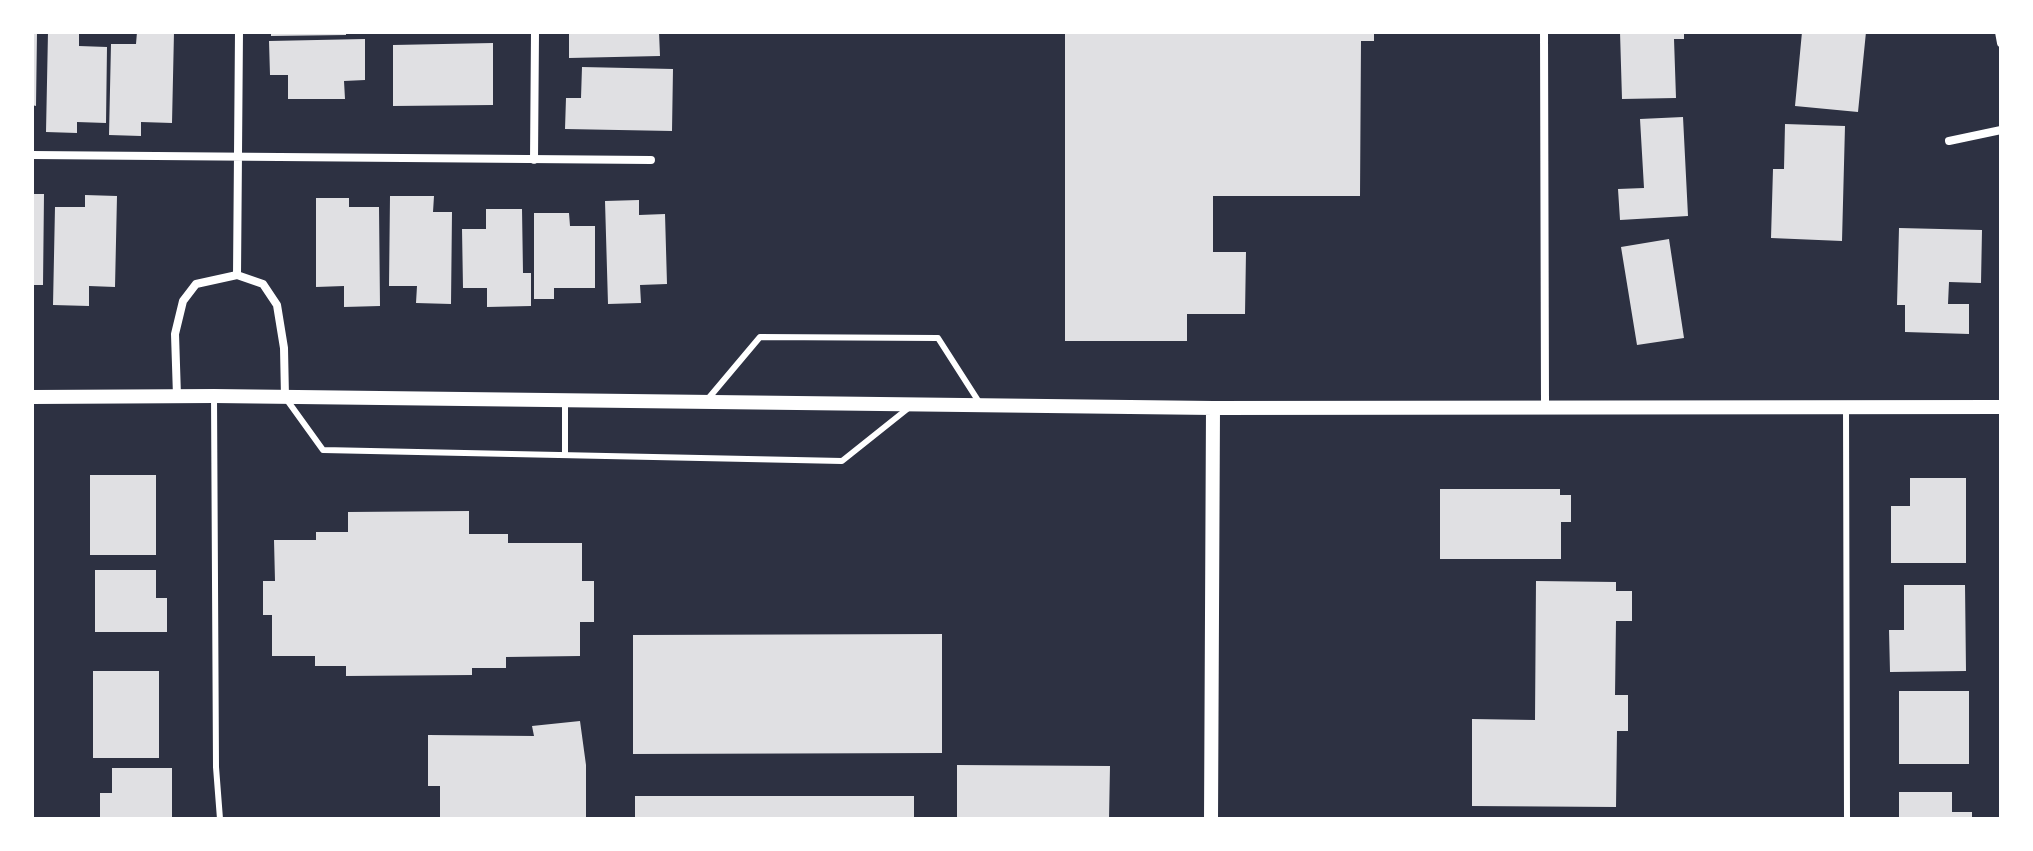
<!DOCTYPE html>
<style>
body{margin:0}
#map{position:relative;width:2033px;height:851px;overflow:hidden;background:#2d3142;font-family:Signika,sans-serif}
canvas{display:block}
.frame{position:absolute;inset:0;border:34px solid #fff;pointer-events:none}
</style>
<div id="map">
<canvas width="2033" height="851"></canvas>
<div class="frame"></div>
</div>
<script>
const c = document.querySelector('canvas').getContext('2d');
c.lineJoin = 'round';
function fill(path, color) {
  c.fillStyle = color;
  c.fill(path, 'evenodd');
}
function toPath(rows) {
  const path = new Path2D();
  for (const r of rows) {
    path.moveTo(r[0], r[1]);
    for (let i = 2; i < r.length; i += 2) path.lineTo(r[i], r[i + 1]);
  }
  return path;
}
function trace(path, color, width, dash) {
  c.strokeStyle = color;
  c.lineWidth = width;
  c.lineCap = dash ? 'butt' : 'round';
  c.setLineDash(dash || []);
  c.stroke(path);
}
const building = toPath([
 [32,32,37,32,36,106,32,105],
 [48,32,79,32,79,46,107,47,106,123,77,122,77,133,46,132],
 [137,32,174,32,172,123,141,122,141,136,109,135,111,44,136,44],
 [271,32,346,32,346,35,271,36],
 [569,32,659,32,660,56,569,58],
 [1065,32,1374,32,1374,41,1361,41,1360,196,1213,196,1213,252,1246,252,1245,314,1187,314,1187,341,1065,341],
 [1620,32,1684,32,1684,39,1674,39,1676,98,1622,99],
 [1802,32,1866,32,1858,112,1795,106],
 [365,39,365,80,344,81,345,99,288,99,288,75,270,75,269,41],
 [493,43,493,105,393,106,393,45],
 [582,67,673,69,672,131,565,129,566,98,581,98],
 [1683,117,1688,216,1620,220,1618,189,1644,188,1640,119],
 [1785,124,1845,126,1842,241,1771,238,1773,169,1784,169],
 [32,194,44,194,43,285,32,285],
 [85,195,117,196,115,287,89,286,89,306,53,305,55,207,85,207],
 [390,196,434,196,433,212,452,212,451,304,416,303,417,286,389,286],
 [316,198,349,198,349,207,379,207,380,306,344,307,344,286,316,287],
 [639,200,639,215,665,214,667,284,640,285,641,303,608,304,605,201],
 [486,209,522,209,523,273,531,273,531,306,487,307,487,288,463,288,462,229,486,229],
 [534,213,569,213,570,226,595,226,595,288,554,288,554,299,534,299],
 [1899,228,1982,230,1981,283,1949,282,1948,304,1969,304,1969,334,1905,332,1905,305,1897,305],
 [1669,239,1684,338,1637,345,1621,247],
 [90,475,156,475,156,555,90,555],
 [1910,478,1966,478,1966,563,1891,563,1891,506,1910,506],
 [1440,489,1560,489,1560,495,1571,495,1571,522,1561,522,1561,559,1440,559],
 [469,511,469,534,508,534,508,543,582,543,582,581,594,581,594,622,580,622,580,656,506,657,506,668,472,668,472,675,346,676,346,666,315,666,315,656,272,656,272,615,263,615,263,581,275,581,274,540,316,540,316,532,348,532,348,512],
 [95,570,156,570,156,598,167,598,167,632,95,632],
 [1536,581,1616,582,1616,591,1632,591,1632,621,1616,621,1615,695,1628,695,1628,731,1617,731,1616,807,1472,806,1472,719,1535,720],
 [1904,585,1965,585,1966,671,1890,672,1889,630,1904,630],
 [942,634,942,753,633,754,633,635],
 [93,671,159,671,159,758,93,758],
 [1899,691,1969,691,1969,764,1899,764],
 [580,721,586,765,586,819,440,819,440,786,428,786,428,735,534,736,532,726],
 [957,765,1110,766,1109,819,957,819],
 [112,768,172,768,172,819,100,819,100,793,112,793],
 [1899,792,1952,792,1952,812,1972,812,1972,819,1899,819],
 [635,796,914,796,914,819,635,819]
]);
const service = toPath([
 [214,396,216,767,220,819],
 [287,400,323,450,842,461,911,406],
 [707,400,760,337,938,338,979,402],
 [1846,407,1847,819],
 [565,454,565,401]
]);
const minor = toPath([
 [1544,32,1545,405],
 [1999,32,2001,43],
 [1949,141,2001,130],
 [32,155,651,160],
 [534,160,535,32],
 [237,275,239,32],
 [177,396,175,334,183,301,196,284,237,275,263,284,277,305,284,348,285,397]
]);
const tertiary = toPath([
 [32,397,214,396,1213,408,2001,407],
 [1211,819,1213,408]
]);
fill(building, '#e0e0e3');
trace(service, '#fff', 6);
trace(minor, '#fff', 8);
trace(tertiary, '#fff', 14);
</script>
